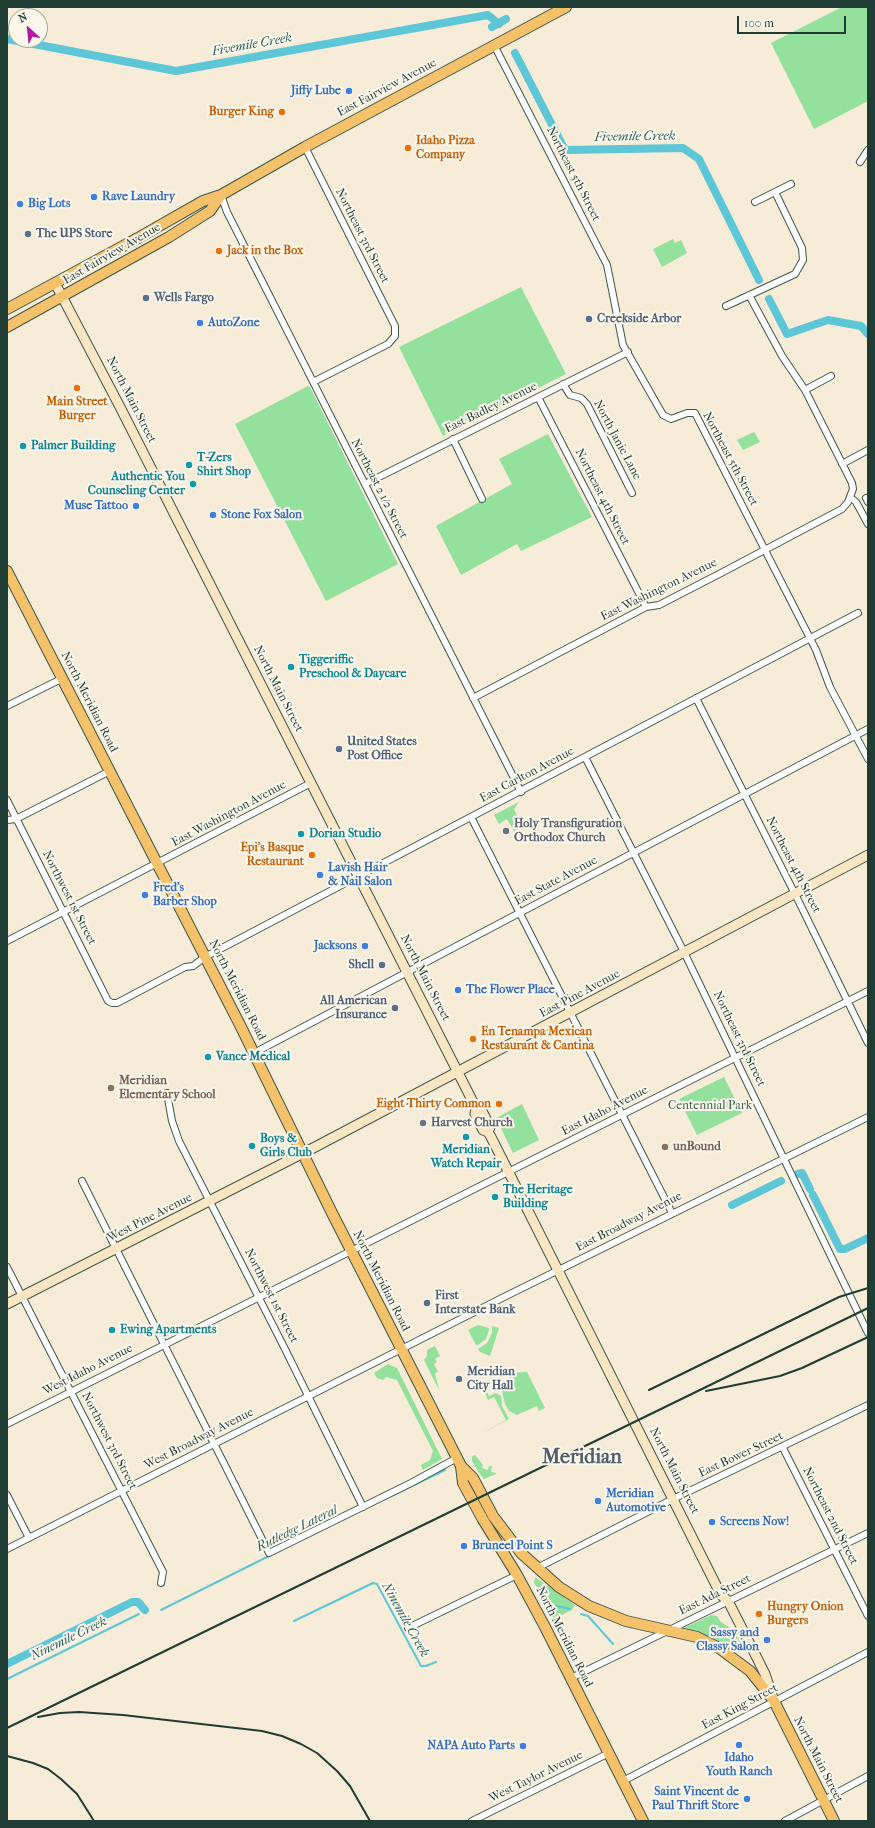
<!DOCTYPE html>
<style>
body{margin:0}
#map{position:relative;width:875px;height:1828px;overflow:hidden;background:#f6ecd7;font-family:"IM FELL French Canon",serif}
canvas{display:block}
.frame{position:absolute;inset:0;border:8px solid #1f3d34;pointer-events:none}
.north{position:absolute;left:8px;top:8px;width:40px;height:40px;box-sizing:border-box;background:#fbf7ec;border:1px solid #a3ada2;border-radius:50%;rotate:333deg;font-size:11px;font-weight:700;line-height:16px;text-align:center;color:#1f3d34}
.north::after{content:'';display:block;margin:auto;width:14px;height:18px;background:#b5179e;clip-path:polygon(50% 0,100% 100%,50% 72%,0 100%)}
.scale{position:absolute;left:737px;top:16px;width:109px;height:18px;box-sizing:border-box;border:2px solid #1f3d34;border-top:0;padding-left:5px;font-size:12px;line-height:14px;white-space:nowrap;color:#1f3d34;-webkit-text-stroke:3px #fbf7ec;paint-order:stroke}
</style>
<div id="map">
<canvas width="875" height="1828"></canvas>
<div class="frame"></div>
<div class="north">N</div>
<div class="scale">100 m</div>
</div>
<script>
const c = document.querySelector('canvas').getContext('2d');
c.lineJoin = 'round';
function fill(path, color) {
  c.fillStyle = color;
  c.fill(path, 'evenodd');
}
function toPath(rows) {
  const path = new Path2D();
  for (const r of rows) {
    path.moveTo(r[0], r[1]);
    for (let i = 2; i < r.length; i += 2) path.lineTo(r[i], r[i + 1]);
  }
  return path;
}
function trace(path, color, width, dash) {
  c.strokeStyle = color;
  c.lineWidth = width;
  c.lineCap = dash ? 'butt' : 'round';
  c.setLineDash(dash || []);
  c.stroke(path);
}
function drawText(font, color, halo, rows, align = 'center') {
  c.font = font + ' "IM FELL French Canon",serif';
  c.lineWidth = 4;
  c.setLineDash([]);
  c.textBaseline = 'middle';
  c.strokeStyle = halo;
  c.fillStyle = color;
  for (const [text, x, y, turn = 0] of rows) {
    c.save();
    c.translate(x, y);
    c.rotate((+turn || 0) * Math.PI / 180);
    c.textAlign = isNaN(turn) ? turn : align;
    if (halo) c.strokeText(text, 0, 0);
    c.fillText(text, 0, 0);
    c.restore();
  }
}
const green = toPath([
 [842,7,868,7,868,101,814,129,771,43],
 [673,239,675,243,681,240,687,253,662,267,653,249],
 [521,287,566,374,443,436,399,347],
 [308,386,310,387,398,564,326,601,235,424],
 [754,432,760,442,743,450,737,440],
 [548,434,592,517,521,551,517,544,461,575,436,526,512,484,499,459],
 [519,802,514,809,522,827,514,831,507,819,499,824,494,815],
 [724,1077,742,1113,697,1135,679,1099],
 [522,1104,539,1140,513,1153,496,1118],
 [478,1325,489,1328,489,1330,486,1339,478,1345,476,1345,468,1330],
 [492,1326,499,1328,490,1356,480,1352,478,1349,487,1343,492,1333],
 [435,1346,440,1356,435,1359,437,1362,434,1364,438,1372,435,1373,439,1390,424,1360,427,1356,427,1350],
 [388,1364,397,1368,442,1459,423,1470,421,1465,430,1460,433,1451,397,1380,386,1377,383,1380,377,1378,374,1373],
 [527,1372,545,1408,539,1411,537,1406,517,1415,509,1411,505,1404,502,1391,503,1385,507,1383,511,1373],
 [484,1385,489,1396,496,1393,501,1396,502,1406,509,1419,479,1435,506,1420,494,1397,488,1400,482,1386],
 [475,1455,483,1465,482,1468,488,1470,489,1466,492,1466,491,1472,496,1473,496,1474,484,1479,479,1473,472,1461,472,1456],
 [535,1577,575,1605,572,1610,551,1620,543,1605,547,1602,546,1599,534,1583],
 [711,1615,717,1616,721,1622,735,1631,740,1643,737,1648,732,1650,716,1640,684,1628]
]);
const stream = toPath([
 [383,1500,445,1470],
 [546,1609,557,1606,570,1609],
 [161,1610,271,1555],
 [581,1614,588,1616,613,1644],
 [294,1621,373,1583,377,1584,421,1666,426,1666,436,1662],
 [7,1679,139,1614]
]);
const canal = toPath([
 [492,27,506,19],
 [7,39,176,71,488,15,499,24],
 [515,53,565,150,683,148,699,159,759,280],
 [769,299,787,334,828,320,861,326,868,334],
 [798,1174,802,1173,810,1189],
 [813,1195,840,1249,845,1249,868,1238],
 [732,1205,781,1181],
 [7,1664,132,1602,138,1602,145,1610]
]);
const street = toPath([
 [494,45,607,265,623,345,663,415,671,419,687,413,695,413,816,650,830,687,868,759],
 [305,147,395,326,395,336,388,344,313,382],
 [860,162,868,150],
 [221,195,227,212,521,792],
 [755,202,791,184],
 [726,306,795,274,803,260,802,248,775,192],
 [563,384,570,395,581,398,587,404,632,493],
 [805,390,831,376],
 [538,397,646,607],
 [453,439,482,499],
 [842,464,868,450],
 [365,484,628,352],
 [851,498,856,502,868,524],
 [866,498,868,502],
 [473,698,646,607,659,605,723,572,842,509,848,502,853,489,852,483,805,390,782,356,749,295],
 [696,698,800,904,868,1043],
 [7,706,63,678],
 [585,757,684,952,868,1333],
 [7,800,108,1001,112,1003,117,1003,185,967,193,966,205,957,858,613],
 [471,817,672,1213],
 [7,820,16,819,110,771],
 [7,941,311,783],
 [254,1053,868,729],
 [167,1093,172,1121,179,1141,284,1347,363,1507],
 [82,1181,269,1553,411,1483,457,1458],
 [7,1267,163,1572,161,1583],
 [7,1424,868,991],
 [783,1448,868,1616],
 [7,1495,29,1538],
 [7,1549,502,1298,868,1117],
 [537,1568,673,1499,868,1405],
 [408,1628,517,1575],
 [571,1678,868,1533],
 [623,1781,868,1652],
 [472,1821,609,1753],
 [785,1821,868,1776]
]);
const secondary = toPath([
 [55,283,120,407,476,1108,482,1111,490,1127,488,1132,491,1137,721,1595,728,1601,754,1652,765,1674,773,1698],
 [476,1108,475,1114,483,1130,488,1132],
 [7,1304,317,1146,868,855]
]);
const primary = toPath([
 [7,309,138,238,203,201,221,195,305,147,566,7],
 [7,327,169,237,210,211,221,195],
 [7,571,240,1025,332,1213,457,1458,461,1466,463,1483,482,1518,517,1575,545,1627,643,1821],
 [461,1466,473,1478,493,1516,521,1553,559,1587,589,1606,626,1621,697,1637,719,1648,750,1671,774,1701,834,1821]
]);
const rail = toPath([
 [649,1390,839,1297,868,1288],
 [706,1391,780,1376,802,1368,868,1337],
 [38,1717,60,1713,79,1712,123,1715,262,1731,282,1736,301,1744,317,1753,337,1771,350,1786,370,1821],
 [7,1728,868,1308],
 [7,1756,33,1763,48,1769,61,1779,77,1794,94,1821]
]);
const markers = [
 [349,91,4,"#3f7fe0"],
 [282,112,4,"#e8710a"],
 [408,148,4,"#e8710a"],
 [94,197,4,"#3f7fe0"],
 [20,204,4,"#3f7fe0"],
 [28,234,4,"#5c6f8a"],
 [219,251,4,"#e8710a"],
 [146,298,4,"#5c6f8a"],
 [589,319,4,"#5c6f8a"],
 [200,323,4,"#3f7fe0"],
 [77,388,4,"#e8710a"],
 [23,446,4,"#0f9aa8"],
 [189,465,4,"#0f9aa8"],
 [193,484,4,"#0f9aa8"],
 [136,506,4,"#3f7fe0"],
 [213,515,4,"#3f7fe0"],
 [291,667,4,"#0f9aa8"],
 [339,749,4,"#5c6f8a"],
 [506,831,4,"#6b7280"],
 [301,834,4,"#0f9aa8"],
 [312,855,4,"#e8710a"],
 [320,875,4,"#3f7fe0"],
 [145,895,4,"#3f7fe0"],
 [365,946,4,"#3f7fe0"],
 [382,965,4,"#5c6f8a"],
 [458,990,4,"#3f7fe0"],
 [395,1008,4,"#5c6f8a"],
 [473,1039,4,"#e8710a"],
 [208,1057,4,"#0f9aa8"],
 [111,1088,4,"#8d6e63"],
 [499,1104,4,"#e8710a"],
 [423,1123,4,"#6b7280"],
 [466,1137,4,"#0f9aa8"],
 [252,1146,4,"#0f9aa8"],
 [665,1147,4,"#8d6e63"],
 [495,1197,4,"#0f9aa8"],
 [427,1303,4,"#5c6f8a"],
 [112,1330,4,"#0f9aa8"],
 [459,1379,4,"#5c6f8a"],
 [598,1501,4,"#3f7fe0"],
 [712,1522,4,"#3f7fe0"],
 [464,1546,4,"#3f7fe0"],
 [759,1614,4,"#e8710a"],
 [767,1640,4,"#3f7fe0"],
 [739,1745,4,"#3f7fe0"],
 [523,1746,4,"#3f7fe0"],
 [747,1799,4,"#3f7fe0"]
];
const streetNames = [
 ["East Fairview Avenue",387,88,-28],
 ["Northeast 5th Street",573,174,63],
 ["Northeast 3rd Street",362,236,63],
 ["East Fairview Avenue",112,254,-30],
 ["North Main Street",131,400,63],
 ["East Badley Avenue",491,408,-26],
 ["North Janie Lane",617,440,62],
 ["Northeast 5th Street",730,459,62],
 ["Northeast 2 1/2 Street",379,489,63],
 ["Northeast 4th Street",602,497,63],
 ["East Washington Avenue",659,590,-26],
 ["North Main Street",278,689,63],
 ["North Meridian Road",89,702,63],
 ["East Carlton Avenue",527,775,-28],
 ["East Washington Avenue",229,814,-28],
 ["Northeast 4th Street",793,865,63],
 ["East State Avenue",556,881,-28],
 ["Northwest 1st Street",69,898,63],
 ["North Main Street",425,978,63],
 ["North Meridian Road",237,990,63],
 ["East Pine Avenue",580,994,-28],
 ["Northeast 3rd Street",739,1039,64],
 ["East Idaho Avenue",605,1111,-27],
 ["West Pine Avenue",150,1218,-27],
 ["East Broadway Avenue",629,1222,-27],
 ["North Meridian Road",381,1281,63],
 ["Northwest 1st Street",271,1296,63],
 ["West Idaho Avenue",88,1370,-27],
 ["West Broadway Avenue",199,1439,-27],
 ["Northwest 3rd Street",109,1441,63],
 ["East Bower Street",741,1455,-25],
 ["North Main Street",674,1471,63],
 ["Northeast 2nd Street",830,1516,63],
 ["East Ada Street",715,1595,-26],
 ["North Meridian Road",564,1637,63],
 ["East King Street",740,1707,-28],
 ["North Main Street",818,1760,63],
 ["West Taylor Avenue",536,1777,-26]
];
const shopNames = [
 ["Jiffy Lube",341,91,"right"],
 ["Rave Laundry",102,197],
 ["Big Lots",28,204],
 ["AutoZone",208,323],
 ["Muse Tattoo",128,506,"right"],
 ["Stone Fox Salon",221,515],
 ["Lavish Hair",328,868],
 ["& Nail Salon",328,882],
 ["Fred's",153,888],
 ["Barber Shop",153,902],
 ["Jacksons",357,946,"right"],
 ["The Flower Place",466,990],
 ["Meridian",606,1494],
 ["Automotive",606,1508],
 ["Screens Now!",720,1522],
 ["Bruneel Point S",472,1546],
 ["Sassy and",759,1633,"right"],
 ["Classy Salon",759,1647,"right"],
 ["NAPA Auto Parts",515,1746,"right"],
 ["Idaho",739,1758,"center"],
 ["Youth Ranch",739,1772,"center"],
 ["Saint Vincent de",739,1792,"right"],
 ["Paul Thrift Store",739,1806,"right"]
];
const foodNames = [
 ["Burger King",274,112,"right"],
 ["Idaho Pizza",416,141],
 ["Company",416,155],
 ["Jack in the Box",227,251],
 ["Main Street",77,402,"center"],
 ["Burger",77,416,"center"],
 ["Epi's Basque",304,848,"right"],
 ["Restaurant",304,862,"right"],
 ["En Tenampa Mexican",481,1032],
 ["Restaurant & Cantina",481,1046],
 ["Eight Thirty Common",491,1104,"right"],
 ["Hungry Onion",767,1607],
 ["Burgers",767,1621]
];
const serviceNames = [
 ["The UPS Store",36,234],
 ["Wells Fargo",154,298],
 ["Creekside Arbor",597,319],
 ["United States",347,742],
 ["Post Office",347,756],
 ["Shell",374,965,"right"],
 ["All American",387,1001,"right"],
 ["Insurance",387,1015,"right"],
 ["First",435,1296],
 ["Interstate Bank",435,1310],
 ["Meridian",467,1372],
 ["City Hall",467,1386]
];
const cultureNames = [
 ["Palmer Building",31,446],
 ["T-Zers",197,458],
 ["Shirt Shop",197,472],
 ["Authentic You",185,477,"right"],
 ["Counseling Center",185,491,"right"],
 ["Tiggeriffic",299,660],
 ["Preschool & Daycare",299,674],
 ["Dorian Studio",309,834],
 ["Vance Medical",216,1057],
 ["Boys &",260,1139],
 ["Girls Club",260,1153],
 ["Meridian",466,1150,"center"],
 ["Watch Repair",466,1164,"center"],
 ["The Heritage",503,1190],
 ["Building",503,1204],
 ["Ewing Apartments",120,1330]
];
const worshipNames = [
 ["Holy Transfiguration",514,824],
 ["Orthodox Church",514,838],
 ["Harvest Church",431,1123]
];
const educationNames = [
 ["Meridian",119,1081],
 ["Elementary School",119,1095],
 ["unBound",673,1147]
];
const parkNames = [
 ["Centennial Park",710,1106]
];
const waterNames = [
 ["Fivemile Creek",252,45,-10],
 ["Fivemile Creek",635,137,-1],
 ["Rutledge Lateral",297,1529,-26],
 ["Ninemile Creek",405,1620,61],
 ["Ninemile Creek",69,1639,-26]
];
const townNames = [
 ["Meridian",582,1458]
];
fill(green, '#94e09d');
trace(stream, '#5dc7d8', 2);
trace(canal, '#5dc7d8', 8);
trace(street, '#3f574c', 8);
trace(secondary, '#3f574c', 11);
trace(primary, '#3f574c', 12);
trace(street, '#fff', 6);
trace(secondary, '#fbe6c4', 9);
trace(primary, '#f6c16b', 10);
trace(rail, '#1f3d34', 2);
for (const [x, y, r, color] of markers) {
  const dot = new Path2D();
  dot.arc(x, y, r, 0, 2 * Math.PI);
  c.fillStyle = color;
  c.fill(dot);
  trace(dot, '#fbf7ec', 1.5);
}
drawText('12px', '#1f3d34', '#fbf7ec', streetNames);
drawText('bold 12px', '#366cbe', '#fbf7ec', shopNames, 'left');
drawText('bold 12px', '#c56008', '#fbf7ec', foodNames, 'left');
drawText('bold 12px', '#4e5e75', '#fbf7ec', serviceNames, 'left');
drawText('bold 12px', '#0d838f', '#fbf7ec', cultureNames, 'left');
drawText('bold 12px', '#5b616d', '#fbf7ec', worshipNames, 'left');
drawText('bold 12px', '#785e54', '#fbf7ec', educationNames, 'left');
drawText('12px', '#365e49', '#fbf7ec', parkNames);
drawText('italic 13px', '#2e605d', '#fbf7ec', waterNames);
drawText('bold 20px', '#535e6c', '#fbf7ec', townNames);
</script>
